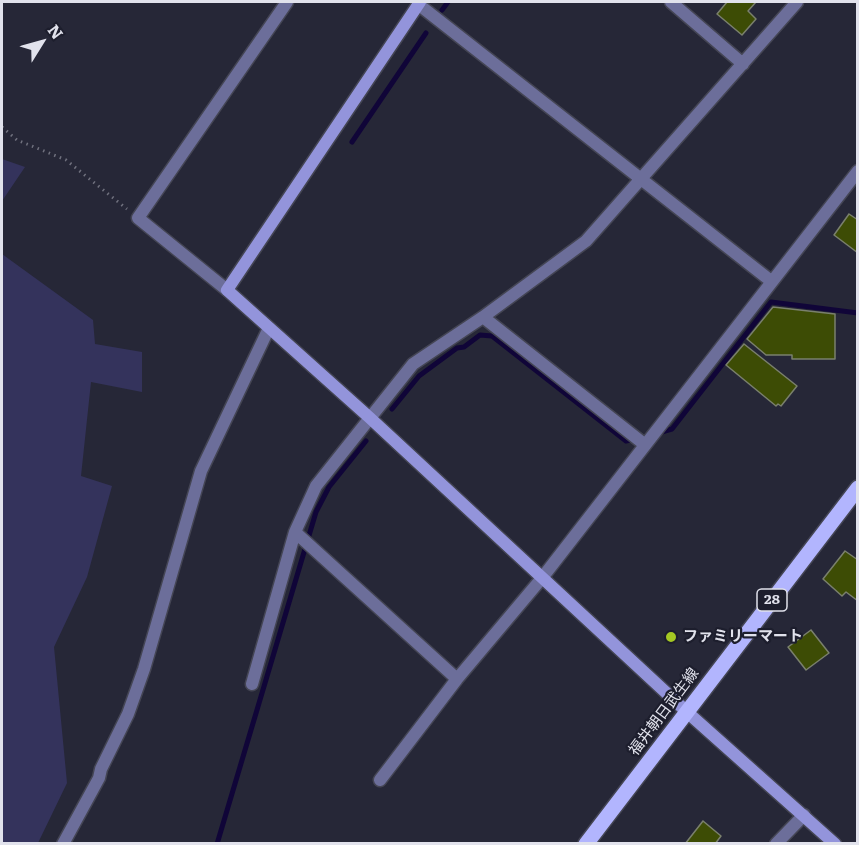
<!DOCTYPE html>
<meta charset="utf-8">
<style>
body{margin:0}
#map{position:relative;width:859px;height:845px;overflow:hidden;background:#262737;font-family:Literata,serif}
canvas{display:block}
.frame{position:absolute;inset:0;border:3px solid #e1e2ec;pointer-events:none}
.north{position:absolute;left:12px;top:12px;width:60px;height:60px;-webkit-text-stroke:4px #1d1e2d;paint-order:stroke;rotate:53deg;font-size:16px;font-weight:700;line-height:24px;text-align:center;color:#e1e2ec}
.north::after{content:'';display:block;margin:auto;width:21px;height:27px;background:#e1e2ec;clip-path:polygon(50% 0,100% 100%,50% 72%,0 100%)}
</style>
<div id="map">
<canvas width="859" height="845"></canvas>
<div class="frame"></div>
<div class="north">N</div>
</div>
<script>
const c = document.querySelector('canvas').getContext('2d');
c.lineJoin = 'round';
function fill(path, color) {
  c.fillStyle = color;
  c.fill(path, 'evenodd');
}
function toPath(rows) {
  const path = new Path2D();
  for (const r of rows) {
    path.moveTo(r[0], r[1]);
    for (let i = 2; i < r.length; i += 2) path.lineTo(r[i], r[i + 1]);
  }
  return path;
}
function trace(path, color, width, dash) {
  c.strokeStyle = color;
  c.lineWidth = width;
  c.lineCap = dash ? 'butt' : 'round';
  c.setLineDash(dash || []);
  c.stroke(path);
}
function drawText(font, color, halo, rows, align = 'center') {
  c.font = font + ' Literata,"Noto Sans JP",serif';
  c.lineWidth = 4.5;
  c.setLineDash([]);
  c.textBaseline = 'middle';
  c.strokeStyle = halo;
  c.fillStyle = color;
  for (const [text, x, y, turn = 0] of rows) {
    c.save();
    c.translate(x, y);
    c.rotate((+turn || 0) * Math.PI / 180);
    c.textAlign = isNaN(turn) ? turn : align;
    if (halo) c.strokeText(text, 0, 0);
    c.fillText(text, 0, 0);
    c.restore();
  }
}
const green = toPath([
 [2,159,25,167,2,201],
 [2,254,93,320,95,344,142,352,142,392,91,382,81,476,112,486,87,577,54,647,67,783,38,843,2,843]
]);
const stream = toPath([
 [442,10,448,2],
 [352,142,426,33],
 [392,409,419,376,457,348,464,347,480,335,492,336,626,441,635,439],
 [658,433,672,429,771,302,858,313],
 [217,844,316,512,329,487,366,441]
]);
const building = toPath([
 [727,2,756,2,748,11,756,19,742,35,717,14,727,2],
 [849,214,858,220,858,253,834,235,849,214],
 [773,307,835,314,835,359,792,359,792,355,766,355,747,339,773,307],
 [744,344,797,386,781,406,778,404,776,406,726,365,744,344],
 [845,551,858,560,858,601,846,592,842,596,823,579,845,551],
 [811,630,829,653,806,670,788,647,811,630],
 [703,821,721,836,715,844,685,844,703,821]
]);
const path = toPath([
 [2,127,17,140,66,160,127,209]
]);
const street = toPath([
 [671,2,743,64],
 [418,4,771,281],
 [227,290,138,218,287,2],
 [483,317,644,444],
 [295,532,457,679],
 [252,684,295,532,316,486,370,418,413,364,483,317,586,241,797,2],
 [380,780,457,679,542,578,858,171],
 [63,844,99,778,101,769,128,714,144,669,201,471,269,328],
 [776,844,804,815]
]);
const secondary = toPath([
 [420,2,227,290,370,418,687,712,835,844]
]);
const primary = toPath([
 [586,844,858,488]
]);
const markers = [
 [671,637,6,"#a5c823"]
];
const shields = [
 [772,600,30]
];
const shieldNames = [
 ["28",772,600]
];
const poiNames = [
 ["ファミリーマート",683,637]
];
const streetNames = [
 ["福井朝日武生線",664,712,-53]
];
fill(green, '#34335c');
trace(stream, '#100538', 5);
fill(building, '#3d4c05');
trace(building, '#7a806d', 1.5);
trace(street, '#444554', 15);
trace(secondary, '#444554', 15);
trace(primary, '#444554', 18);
trace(path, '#70717e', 3, [1.5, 4.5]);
trace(street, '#6c6e9a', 12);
trace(secondary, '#9394db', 12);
trace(primary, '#b2b5fe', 15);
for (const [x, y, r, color] of markers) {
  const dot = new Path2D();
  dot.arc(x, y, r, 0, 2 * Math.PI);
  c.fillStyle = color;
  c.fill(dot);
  trace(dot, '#1d1e2d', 2);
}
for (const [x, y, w] of shields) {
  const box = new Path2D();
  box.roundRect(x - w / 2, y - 11, w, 22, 4.5);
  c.fillStyle = '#1d1e2d';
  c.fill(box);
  trace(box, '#e1e2ec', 1.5);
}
drawText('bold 14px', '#e1e2ec', null, shieldNames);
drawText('bold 15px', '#e1e2ec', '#1d1e2d', poiNames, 'left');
drawText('15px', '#e1e2ec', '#1d1e2d', streetNames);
</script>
